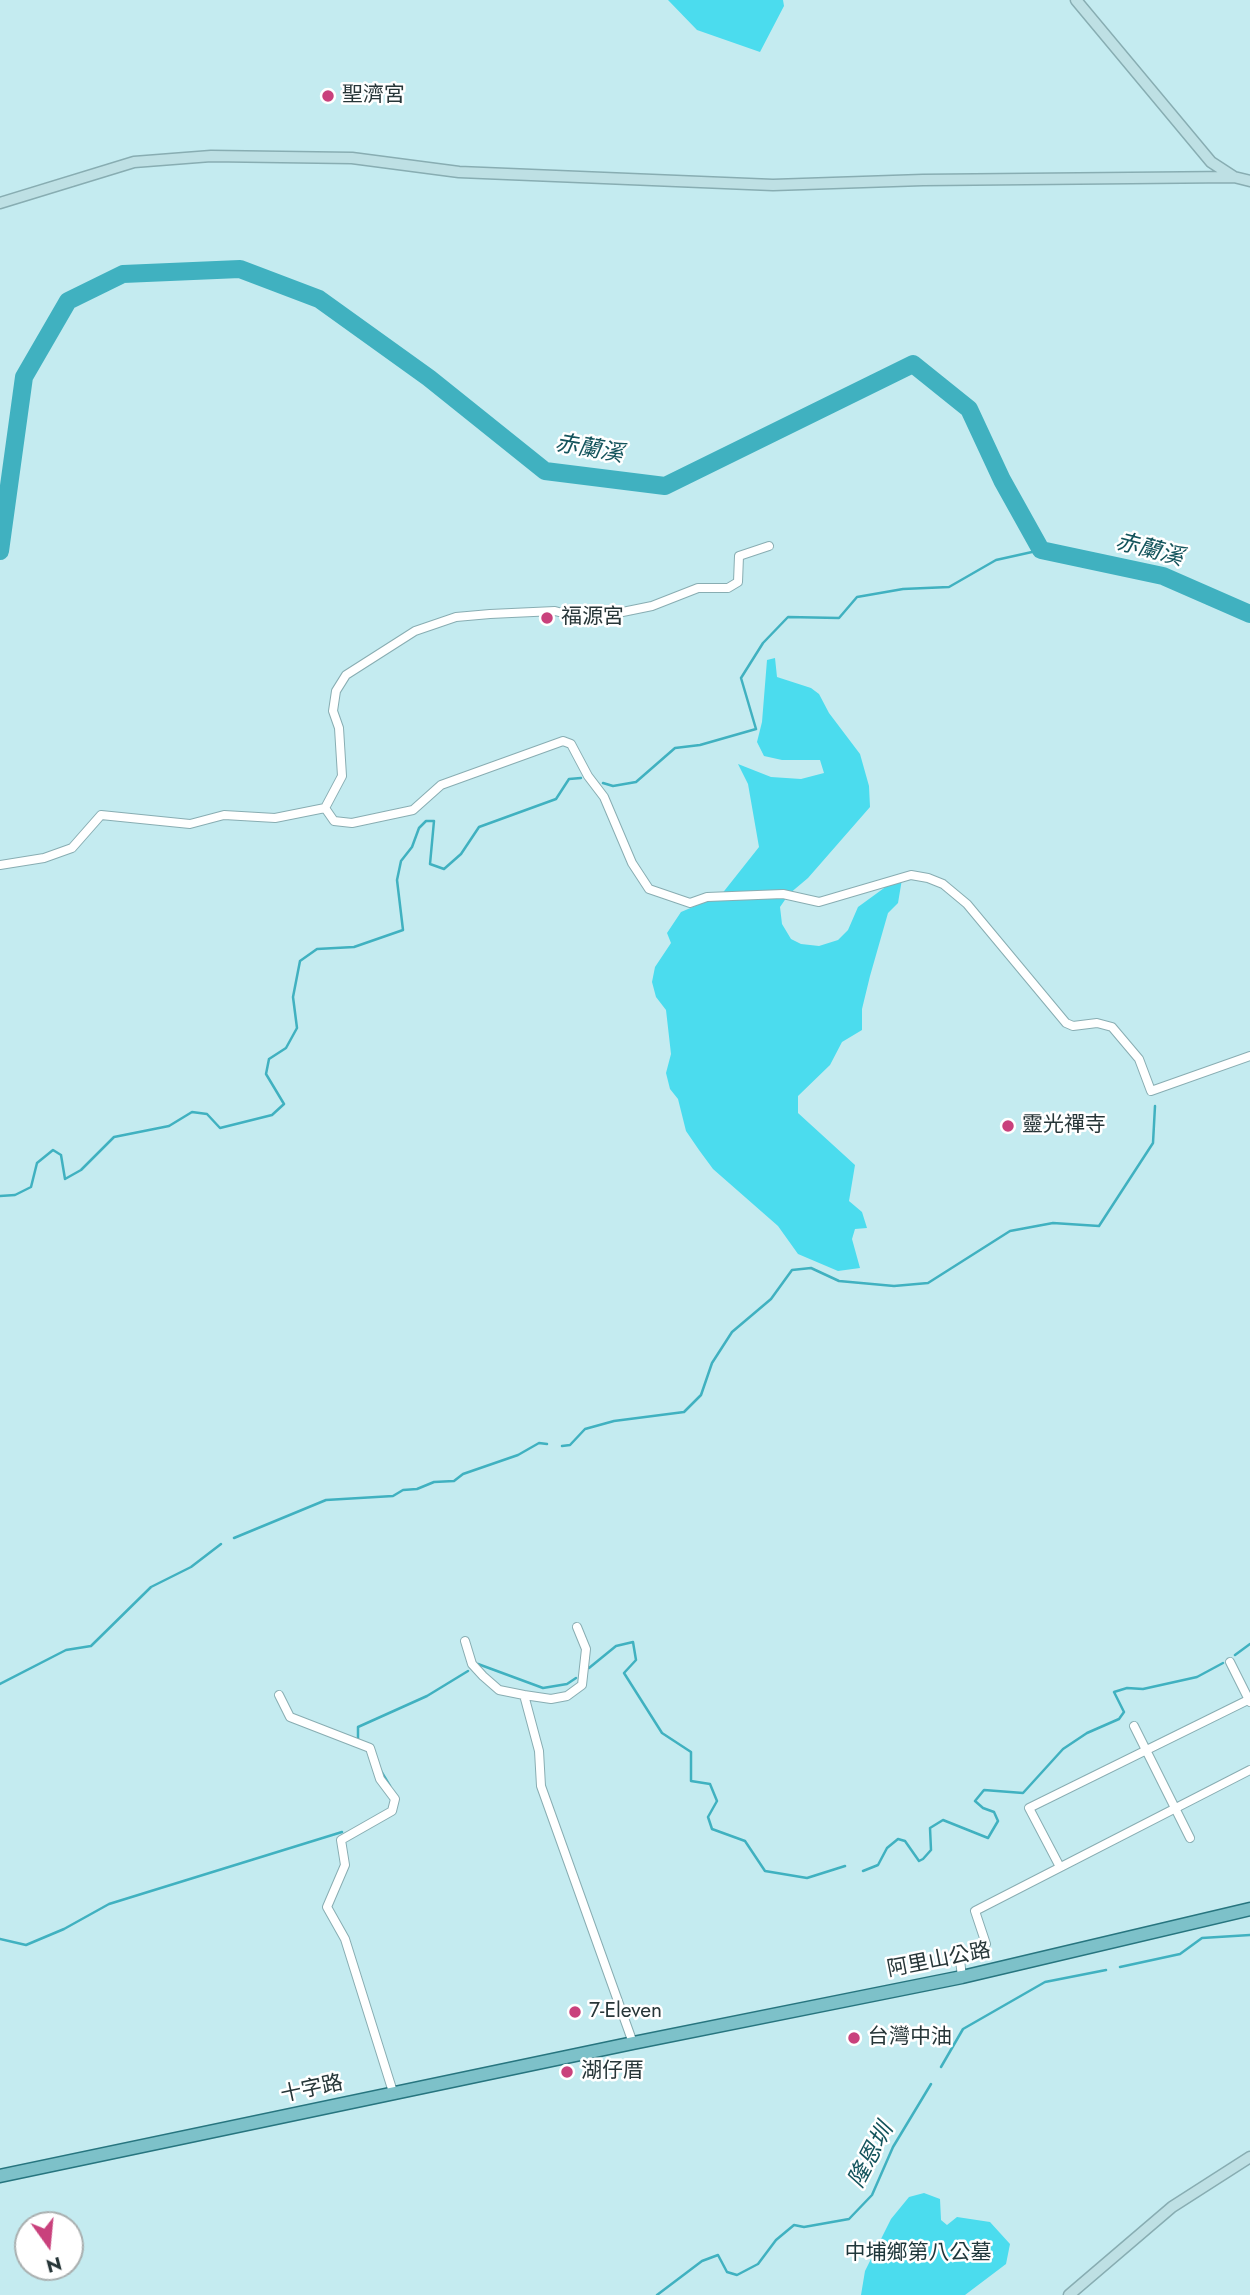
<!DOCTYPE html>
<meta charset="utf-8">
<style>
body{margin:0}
#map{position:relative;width:1250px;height:2295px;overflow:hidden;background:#c4ebf0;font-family:Jost,sans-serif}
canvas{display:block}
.north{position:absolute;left:14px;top:2211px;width:70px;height:70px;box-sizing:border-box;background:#fff;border:2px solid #a9afaf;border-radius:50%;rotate:165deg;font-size:19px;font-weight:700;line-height:28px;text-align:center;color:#273638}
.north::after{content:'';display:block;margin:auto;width:24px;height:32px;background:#c9417c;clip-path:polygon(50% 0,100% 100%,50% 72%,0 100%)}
</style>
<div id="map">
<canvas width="1250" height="2295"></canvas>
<div class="north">N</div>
</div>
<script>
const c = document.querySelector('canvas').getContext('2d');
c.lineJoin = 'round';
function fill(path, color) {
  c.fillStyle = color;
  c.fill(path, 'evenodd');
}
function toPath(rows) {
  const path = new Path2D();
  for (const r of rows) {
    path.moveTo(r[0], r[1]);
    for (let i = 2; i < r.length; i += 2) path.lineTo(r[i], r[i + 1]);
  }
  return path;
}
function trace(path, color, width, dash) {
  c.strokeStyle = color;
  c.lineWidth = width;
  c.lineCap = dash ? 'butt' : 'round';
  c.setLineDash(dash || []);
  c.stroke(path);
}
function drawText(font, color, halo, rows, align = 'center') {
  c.font = font + ' Jost,"Noto Sans TC",sans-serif';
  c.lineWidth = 5;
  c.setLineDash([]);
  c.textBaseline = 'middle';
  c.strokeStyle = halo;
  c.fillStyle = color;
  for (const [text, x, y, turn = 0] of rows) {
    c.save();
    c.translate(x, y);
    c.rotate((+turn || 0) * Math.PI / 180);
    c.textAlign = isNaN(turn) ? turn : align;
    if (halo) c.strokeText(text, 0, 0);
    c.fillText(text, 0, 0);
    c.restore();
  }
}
const green = toPath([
 [668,0,783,0,784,6,760,52,697,30],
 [775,658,777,677,811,688,819,694,829,713,860,754,869,786,870,807,808,878,789,894,780,907,782,924,791,939,801,944,819,946,838,940,848,930,858,907,891,883,902,879,898,903,888,913,870,976,862,1009,862,1030,842,1042,830,1065,798,1096,798,1113,855,1165,849,1201,862,1212,867,1228,855,1229,852,1239,860,1268,838,1271,798,1254,778,1226,713,1169,699,1150,686,1131,678,1099,670,1089,666,1073,671,1054,666,1010,656,997,652,982,655,967,671,943,667,933,681,912,721,895,759,847,748,784,738,764,771,777,801,779,824,773,820,760,782,760,764,756,757,742,762,722,767,660],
 [924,2193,940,2199,941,2220,947,2225,957,2217,990,2222,1010,2244,1006,2264,965,2295,861,2295,865,2271,891,2219,909,2197]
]);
const stream = toPath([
 [603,783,613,786,636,782,675,748,700,745,756,729,741,678,763,643,788,617,839,618,857,597,903,589,949,587,996,560,1041,550],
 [0,1196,15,1195,31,1187,37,1163,53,1150,61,1155,65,1179,81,1170,114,1137,169,1126,192,1112,207,1114,220,1128,272,1115,284,1104,266,1074,269,1059,286,1048,297,1028,293,997,300,961,317,949,354,947,403,930,397,880,401,861,412,847,419,828,426,821,434,821,430,864,444,869,461,854,479,827,556,799,569,779,581,778],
 [562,1446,570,1445,585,1429,614,1421,684,1412,701,1395,712,1363,732,1332,771,1299,792,1270,811,1268,839,1281,894,1286,928,1283,1010,1231,1053,1223,1099,1226,1153,1143,1155,1106],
 [234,1538,326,1500,393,1496,403,1490,417,1489,434,1482,454,1481,463,1474,518,1455,539,1443,547,1444],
 [1235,1655,1250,1644],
 [478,1664,543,1688,567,1684,576,1678],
 [589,1668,616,1646,633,1642,636,1660,624,1673,662,1733,691,1752,691,1781,710,1784,717,1801,708,1817,712,1829,745,1841,765,1871,807,1878,845,1866],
 [0,1684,66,1650,91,1646,151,1587,191,1567,221,1544],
 [358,1739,358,1727,427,1696,468,1671],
 [381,1771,390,1786],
 [863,1871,878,1865,887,1848,898,1839,905,1841,919,1861,923,1859,931,1850,930,1828,943,1820,988,1838,998,1821,994,1812,983,1808,975,1801,984,1790,1023,1793,1063,1749,1087,1733,1119,1719,1124,1712,1114,1692,1127,1688,1143,1689,1197,1677,1223,1663],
 [0,1939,26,1945,64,1929,109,1904,342,1832],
 [1120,1967,1180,1954,1202,1938,1250,1935],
 [941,2067,963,2029,1045,1982,1106,1970],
 [657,2295,702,2261,718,2255,727,2272,737,2275,758,2264,776,2240,794,2225,804,2227,849,2219,872,2195,893,2147,931,2084]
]);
const river = toPath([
 [0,551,24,377,68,301,123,274,240,269,319,299,429,378,545,471,665,486,913,364,969,409,1002,480,1041,550,1163,576,1250,614]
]);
const street = toPath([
 [325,808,342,776,339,728,333,711,336,691,346,675,415,631,456,617,490,614,555,611,581,618,598,617,652,606,698,588,728,588,738,582,739,556,769,546],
 [0,865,44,858,72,848,101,815,190,824,224,815,275,818,325,808,334,821,352,823,413,810,441,785,563,741,571,744,588,776,604,797,632,863,649,889,690,903,707,897,783,894,819,902,911,875,928,878,943,884,967,904,1066,1023,1073,1026,1097,1023,1112,1027,1139,1059,1151,1091,1250,1056],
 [577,1627,586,1649,582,1685,567,1696,551,1699,524,1695,539,1751,541,1786,633,2043],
 [465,1641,472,1664,483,1676,499,1690,524,1695],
 [1230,1662,1250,1702],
 [279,1695,290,1717,370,1748,380,1779,395,1799,392,1811,341,1840,345,1865,327,1907,345,1939,393,2092],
 [1134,1726,1190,1838],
 [1060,1867,1029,1808,1250,1699],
 [962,1977,960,1960,986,1944,975,1911,1250,1770]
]);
const secondary = toPath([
 [1076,0,1211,162,1234,177,1250,181],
 [0,203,134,162,211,156,352,158,459,172,773,185,923,180,1234,177],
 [1069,2295,1172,2207,1250,2157]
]);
const primary = toPath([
 [0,2176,633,2043,962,1977,1250,1909]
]);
const markers = [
 [328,96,7,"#c9417c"],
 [547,618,7,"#c9417c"],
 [1008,1126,7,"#c9417c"],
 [575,2012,7,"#c9417c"],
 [854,2038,7,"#c9417c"],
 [567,2072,7,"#c9417c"]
];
const poiNames = [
 ["聖濟宮",342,96],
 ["福源宮",561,618],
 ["靈光禪寺",1022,1126],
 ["7-Eleven",589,2012],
 ["台灣中油",868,2038],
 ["湖仔厝",581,2072]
];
const streetNames = [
 ["阿里山公路",939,1961,-11],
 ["十字路",312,2090,-12]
];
const parkNames = [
 ["中埔鄉第八公墓",918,2254]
];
const waterNames = [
 ["赤蘭溪",589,450,10],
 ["赤蘭溪",1149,551,15],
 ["隆恩圳",872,2156,-62]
];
fill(green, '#4bdcee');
trace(stream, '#40b1c0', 2.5);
trace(river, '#40b1c0', 18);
trace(street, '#88adb2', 10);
trace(secondary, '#88adb2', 13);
trace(primary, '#27757f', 15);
trace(street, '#fff', 8);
trace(secondary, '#bee0e4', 10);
trace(primary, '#7dc1c9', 12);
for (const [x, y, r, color] of markers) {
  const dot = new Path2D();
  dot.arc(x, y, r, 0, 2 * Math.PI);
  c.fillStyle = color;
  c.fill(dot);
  trace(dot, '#fff', 2.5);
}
drawText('21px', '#273638', '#fff', poiNames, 'left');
drawText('21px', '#273638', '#fff', streetNames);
drawText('21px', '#1e363a', '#fff', parkNames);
drawText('italic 23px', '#14545c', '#fff', waterNames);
</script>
